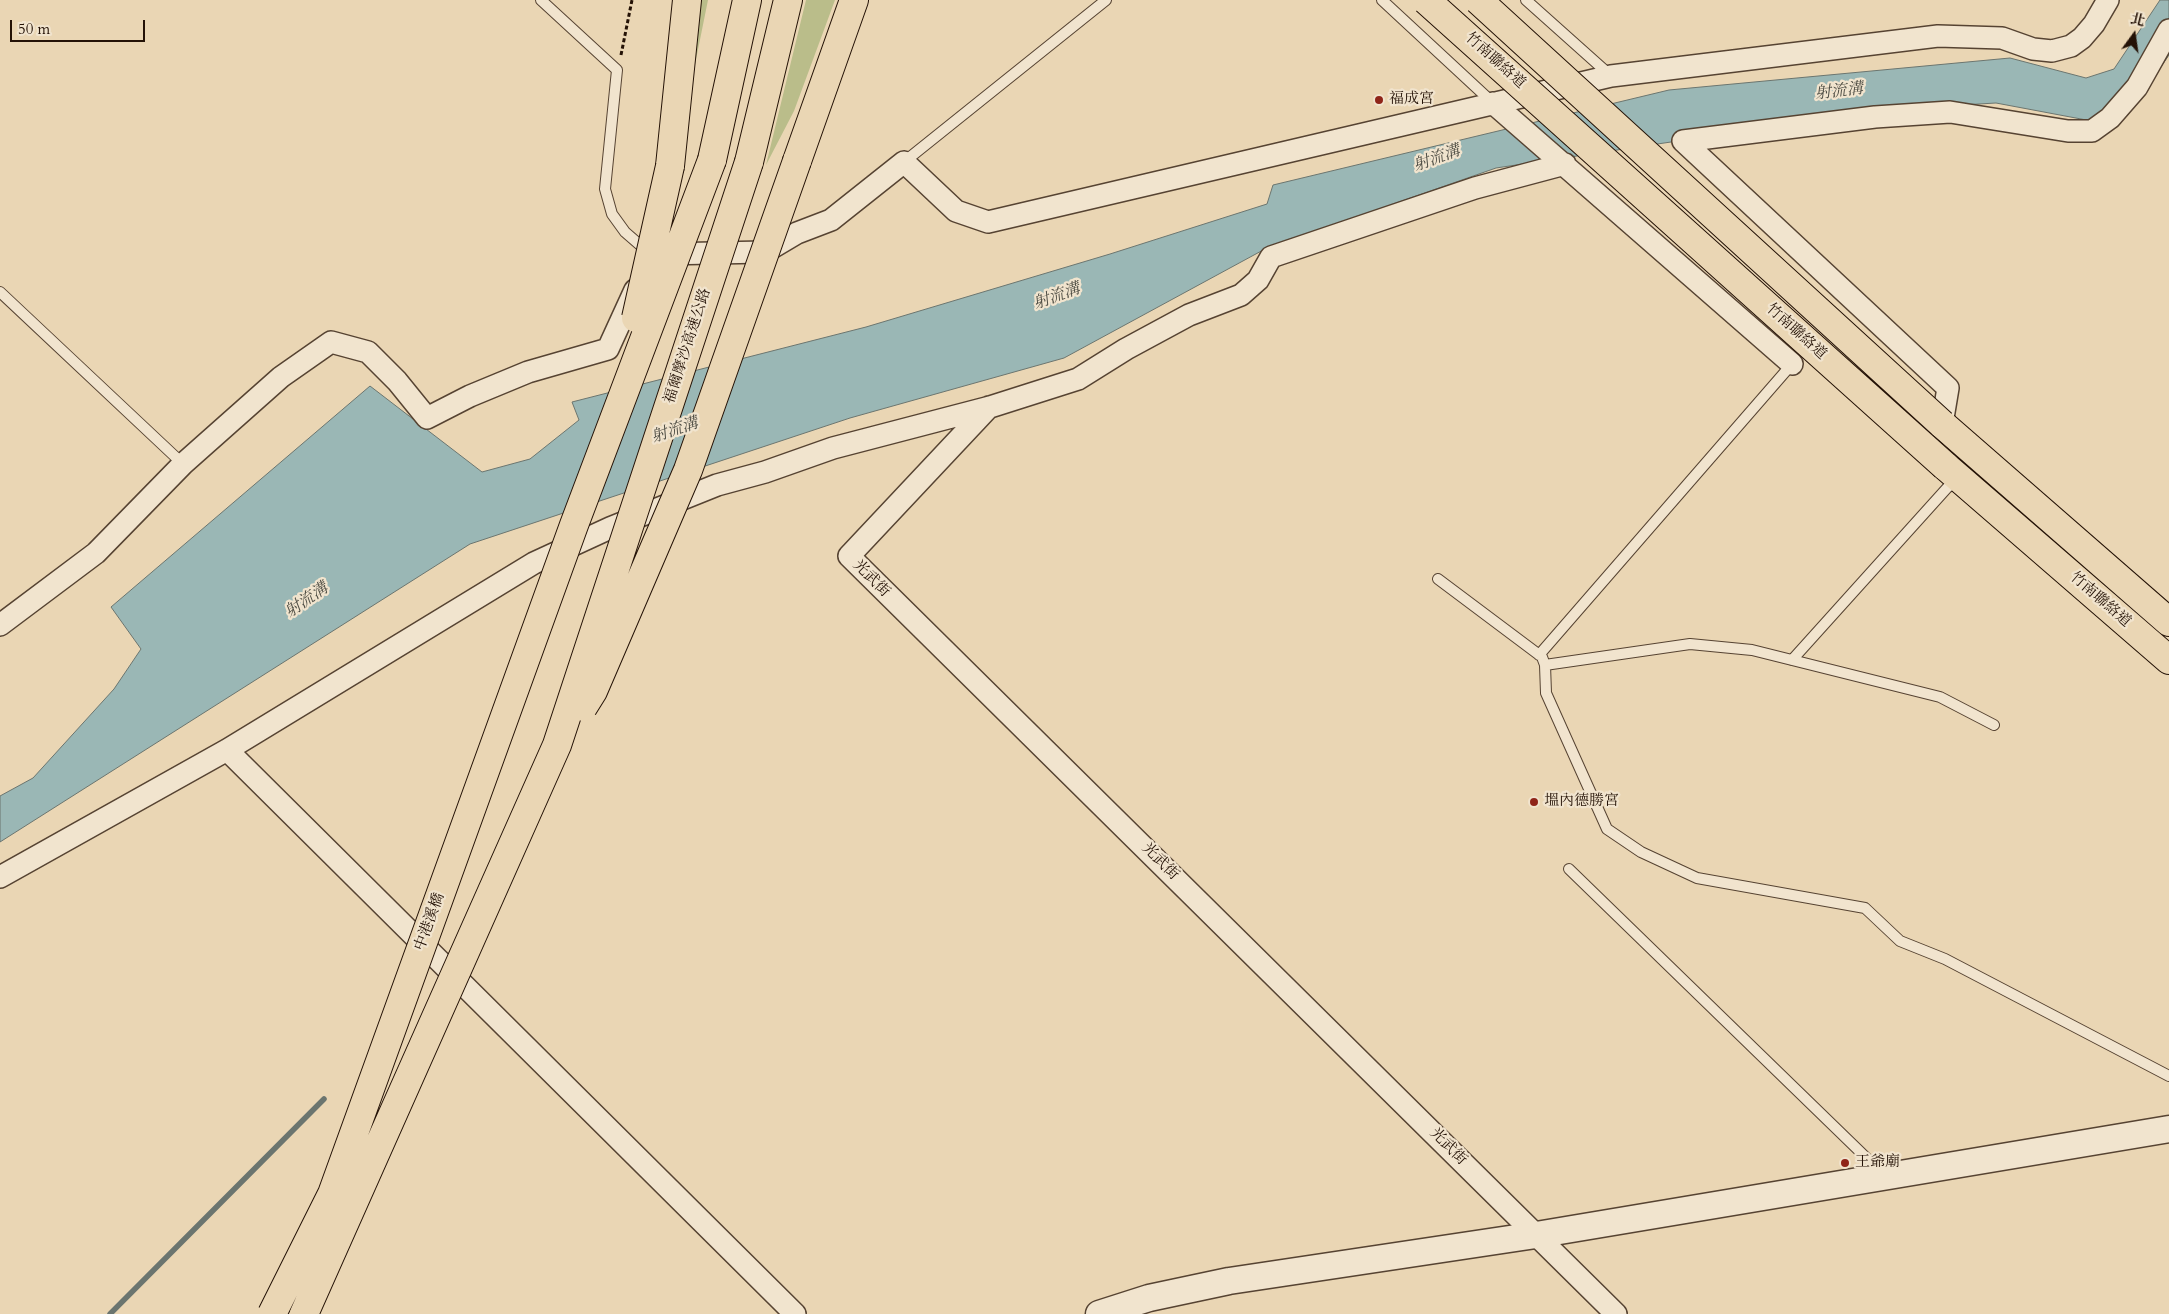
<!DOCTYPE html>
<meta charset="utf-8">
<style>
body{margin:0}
#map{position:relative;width:2169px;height:1314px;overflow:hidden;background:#ead6b4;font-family:Cardo,"Noto Serif TC",serif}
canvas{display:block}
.north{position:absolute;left:2109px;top:10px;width:50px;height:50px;-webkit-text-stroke:4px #f1e4ce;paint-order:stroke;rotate:14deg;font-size:14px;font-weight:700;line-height:20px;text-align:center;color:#241206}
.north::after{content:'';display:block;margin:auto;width:18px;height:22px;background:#241206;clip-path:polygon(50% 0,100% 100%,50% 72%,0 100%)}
.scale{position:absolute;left:10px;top:20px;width:135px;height:22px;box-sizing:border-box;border:2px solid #241206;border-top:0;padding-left:6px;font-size:15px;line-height:18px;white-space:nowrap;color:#241206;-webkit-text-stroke:4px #f1e4ce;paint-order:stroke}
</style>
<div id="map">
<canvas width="2169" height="1314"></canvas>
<div class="north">北</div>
<div class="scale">50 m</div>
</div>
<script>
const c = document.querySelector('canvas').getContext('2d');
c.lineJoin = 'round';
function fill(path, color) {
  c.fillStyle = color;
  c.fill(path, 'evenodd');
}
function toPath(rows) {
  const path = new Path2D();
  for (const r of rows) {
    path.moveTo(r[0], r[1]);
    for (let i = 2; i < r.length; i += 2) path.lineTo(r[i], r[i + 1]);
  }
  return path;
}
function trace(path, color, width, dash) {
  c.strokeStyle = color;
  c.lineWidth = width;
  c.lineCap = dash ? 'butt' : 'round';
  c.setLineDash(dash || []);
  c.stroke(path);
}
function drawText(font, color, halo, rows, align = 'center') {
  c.font = font + ' Cardo,"Noto Serif TC",serif';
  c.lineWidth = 4.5;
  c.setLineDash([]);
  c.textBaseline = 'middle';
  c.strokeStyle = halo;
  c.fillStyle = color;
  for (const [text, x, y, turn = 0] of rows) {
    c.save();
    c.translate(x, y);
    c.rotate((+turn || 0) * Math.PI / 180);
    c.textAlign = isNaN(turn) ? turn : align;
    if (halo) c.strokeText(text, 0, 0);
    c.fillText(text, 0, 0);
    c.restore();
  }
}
const green = toPath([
 [698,0,708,0,683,124],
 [806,0,835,0,794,111,766,165]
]);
const water = toPath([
 [2160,0,2169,0,2169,55,2127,116,2097,122,1996,103,1893,109,1496,168,1265,249,1064,358,850,418,470,544,0,842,0,796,33,778,114,689,141,649,111,607,370,386,482,472,530,459,579,420,572,402,866,327,1110,254,1267,204,1273,185,1669,90,2010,58,2086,78,2114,69,2160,0]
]);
const stream = toPath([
 [110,1314,324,1099]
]);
const path = toPath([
 [621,55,632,0]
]);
const service = toPath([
 [541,0,617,70,605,189,612,214,625,232,648,252],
 [1382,0,1493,103],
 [1526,0,1611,76],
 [904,162,1106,0],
 [0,292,183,464],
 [1438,579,1542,657,1545,665,1546,693,1607,829,1641,852,1697,878,1865,908,1900,941,1945,959,2169,1076],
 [1539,655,1792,364],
 [1792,660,1947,488,1958,479],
 [1545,665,1690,644,1752,650,1940,697,1994,725],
 [1569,869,1883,1174]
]);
const minor = toPath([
 [1493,103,1792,364],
 [1683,141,1875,117,1950,112,2068,131,2092,131,2110,118,2137,87,2169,30],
 [1683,141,1948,388,1942,424],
 [662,254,765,252,797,233,831,220,904,162,956,211,988,222,1611,76,1938,36,2002,38,2033,49,2052,51,2071,46,2082,38,2094,24,2108,0],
 [989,407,849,556,1616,1314],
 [0,625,96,553,183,464,281,377,331,342,368,352,397,381,427,418,470,396,528,372,608,349,635,290],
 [227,750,795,1314],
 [0,877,227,750,534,563,610,528,717,485,765,472,833,448,990,407,1078,379,1126,349,1189,315,1241,295,1258,280,1271,257,1475,188,1565,164]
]);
const tertiary = toPath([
 [1099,1314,1149,1298,1229,1281,1536,1235,2169,1129]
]);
const primary = toPath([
 [1942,424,2169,622],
 [1945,466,2169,660]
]);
const motorway = toPath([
 [712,160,747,0],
 [797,161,854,0],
 [749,162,788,0],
 [670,166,687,0]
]);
const primaryBridge = toPath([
 [1426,0,1945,466],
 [1478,0,1942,424]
]);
const motorwayBridge = toPath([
 [636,318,670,166],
 [583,707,593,691,688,470,797,161],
 [272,1314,332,1194,574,525,712,160],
 [304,1314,557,745,749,162]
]);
const markers = [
 [1379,100,5,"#8f2418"],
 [1534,802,5,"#8f2418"],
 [1845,1163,5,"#8f2418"]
];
const streetNames = [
 ["竹南聯絡道",1495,61,42],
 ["竹南聯絡道",1796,332,42],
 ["福爾摩沙高速公路",688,346,-72],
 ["光武街",871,579,45],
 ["竹南聯絡道",2100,600,41],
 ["光武街",1160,862,45],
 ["中港溪橋",430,922,-70],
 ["光武街",1448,1147,45]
];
const poiNames = [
 ["福成宮",1389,100],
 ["塭內德勝宮",1544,802],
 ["王爺廟",1855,1163]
];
const waterNames = [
 ["射流溝",1839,92,-7],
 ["射流溝",1437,159,-20],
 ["射流溝",1057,297,-20],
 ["射流溝",675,431,-19],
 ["射流溝",307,601,-35]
];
fill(green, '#babd8a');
fill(water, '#9ab7b5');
trace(water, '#6b756f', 1);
trace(stream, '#6b756f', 5.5);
trace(service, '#564332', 12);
trace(minor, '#564332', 24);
trace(tertiary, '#564332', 29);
trace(primary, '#241206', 30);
trace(motorway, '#241206', 30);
trace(path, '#241206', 3, [4, 2.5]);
trace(service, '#f1e4ce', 10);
trace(minor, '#f1e4ce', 21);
trace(tertiary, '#f1e4ce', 26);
trace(primary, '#ead6b4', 28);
trace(motorway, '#ead6b4', 28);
trace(primaryBridge, '#241206', 30, []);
trace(motorwayBridge, '#241206', 30, []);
trace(primaryBridge, '#ead6b4', 28);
trace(motorwayBridge, '#ead6b4', 28);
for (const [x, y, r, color] of markers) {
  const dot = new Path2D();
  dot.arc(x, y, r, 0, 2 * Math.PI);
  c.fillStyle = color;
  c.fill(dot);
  trace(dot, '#f1e4ce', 2);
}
drawText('15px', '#241206', '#f1e4ce', streetNames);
drawText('15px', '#241206', '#f1e4ce', poiNames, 'left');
drawText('italic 16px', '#4d4c43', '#f1e4ce', waterNames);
</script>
